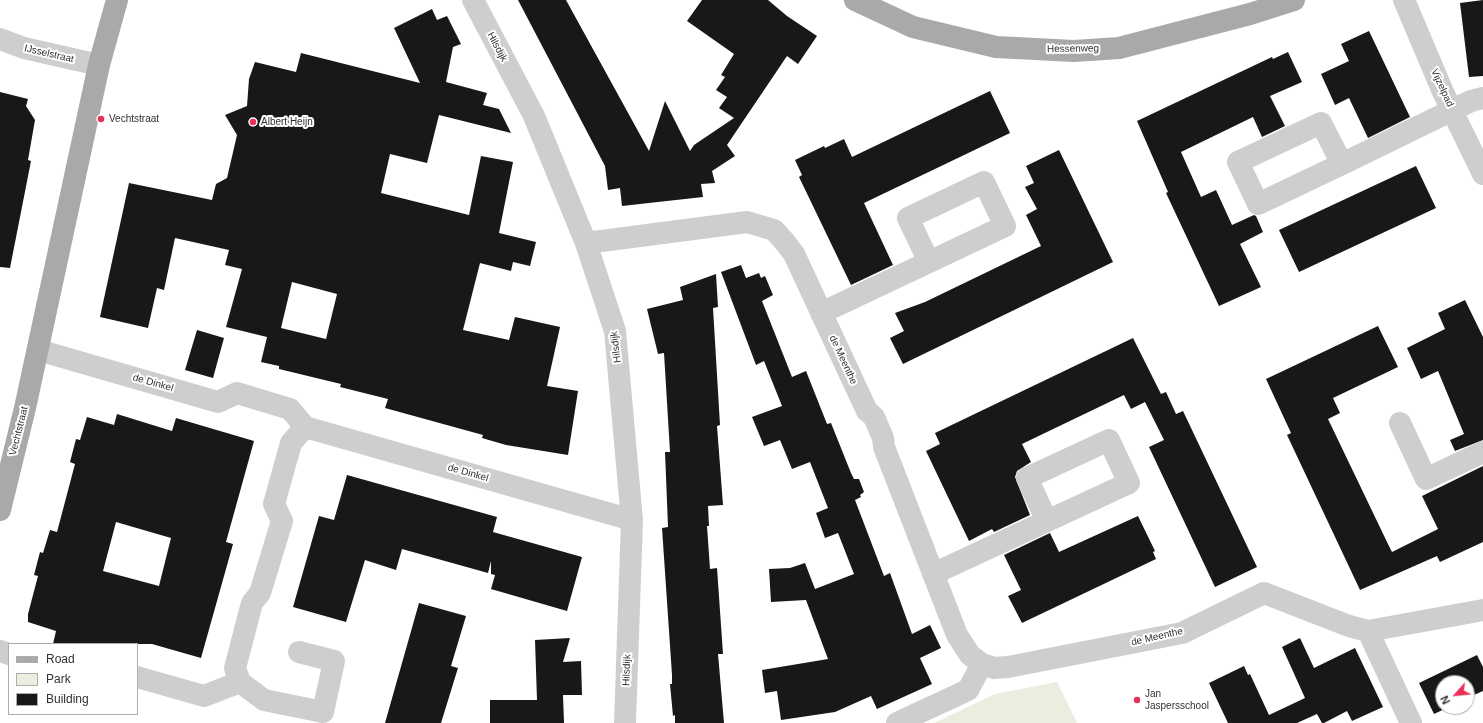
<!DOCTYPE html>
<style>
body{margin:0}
#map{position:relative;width:1483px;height:723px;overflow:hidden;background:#fff;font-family:Arial,sans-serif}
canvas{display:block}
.legend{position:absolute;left:8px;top:643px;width:130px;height:72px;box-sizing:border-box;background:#fff;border:1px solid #adadad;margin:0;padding:5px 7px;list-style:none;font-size:12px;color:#313131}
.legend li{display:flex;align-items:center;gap:8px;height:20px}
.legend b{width:20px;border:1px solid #adadad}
.north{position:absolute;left:1435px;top:675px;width:40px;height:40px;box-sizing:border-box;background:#fff;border:1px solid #adadad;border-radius:50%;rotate:243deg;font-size:11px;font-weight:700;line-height:16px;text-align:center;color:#313131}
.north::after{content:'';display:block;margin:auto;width:14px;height:18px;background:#e93158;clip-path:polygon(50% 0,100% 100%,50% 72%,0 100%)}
</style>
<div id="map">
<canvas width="1483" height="723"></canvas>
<ul class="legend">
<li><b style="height:5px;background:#a9a9a9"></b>Road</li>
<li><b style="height:11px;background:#e9eedf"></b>Park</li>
<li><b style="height:11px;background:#181818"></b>Building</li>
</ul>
<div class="north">N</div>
</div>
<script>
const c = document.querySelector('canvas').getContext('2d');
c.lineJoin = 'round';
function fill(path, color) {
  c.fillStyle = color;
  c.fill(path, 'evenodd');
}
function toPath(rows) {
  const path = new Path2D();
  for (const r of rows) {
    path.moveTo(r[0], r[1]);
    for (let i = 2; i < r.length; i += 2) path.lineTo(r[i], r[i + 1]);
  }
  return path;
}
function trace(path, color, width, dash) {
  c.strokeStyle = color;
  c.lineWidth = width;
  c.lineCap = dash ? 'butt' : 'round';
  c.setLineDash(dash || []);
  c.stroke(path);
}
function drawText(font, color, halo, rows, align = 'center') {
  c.font = font + ' Arial,sans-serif';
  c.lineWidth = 4;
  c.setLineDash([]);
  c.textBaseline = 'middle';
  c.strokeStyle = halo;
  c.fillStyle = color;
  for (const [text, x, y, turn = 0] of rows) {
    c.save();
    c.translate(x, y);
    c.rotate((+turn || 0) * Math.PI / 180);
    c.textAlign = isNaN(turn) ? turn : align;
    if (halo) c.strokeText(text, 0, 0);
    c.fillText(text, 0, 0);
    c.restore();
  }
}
const green = toPath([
 [1057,682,1077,723,934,723,995,694]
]);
const building = toPath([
 [518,0,566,0,649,151,665,101,690,151,694,145,734,118,719,108,727,97,716,90,725,77,721,75,734,54,687,21,702,0,768,0,787,16,817,36,798,64,787,56,727,145,735,156,712,171,715,183,701,184,703,197,622,206,620,188,608,190,605,166],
 [1483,0,1483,76,1469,77,1460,3],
 [432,9,437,20,447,16,461,44,453,47,446,82,487,93,483,105,499,109,511,133,439,115,427,163,390,154,381,193,469,215,481,156,513,162,499,233,536,242,530,266,513,262,511,271,480,263,463,330,509,340,515,317,560,327,547,386,578,391,568,455,506,445,482,438,483,435,385,408,388,399,340,387,341,384,279,369,279,366,261,362,267,337,226,327,242,269,225,265,229,250,175,238,164,290,157,288,148,328,100,317,129,183,212,200,216,184,227,178,237,135,225,115,247,106,249,79,255,62,296,72,301,53,420,83,394,28],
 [292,282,337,294,326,339,281,328],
 [1369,31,1410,117,1368,138,1349,98,1335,105,1321,74,1349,61,1341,44],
 [1288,52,1302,82,1270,96,1285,126,1262,137,1253,117,1181,152,1201,197,1216,190,1232,225,1254,215,1256,216,1263,232,1240,244,1261,287,1219,306,1166,193,1168,192,1137,121,1272,57,1273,59],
 [990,91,1010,133,864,203,893,265,851,285,799,177,802,175,795,160,824,146,825,148,844,139,852,157],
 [0,92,28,99,26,106,35,120,28,160,31,161,10,268,0,267],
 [1059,150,1113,262,903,364,890,338,904,331,895,313,925,302,1041,246,1026,215,1037,209,1025,187,1034,183,1026,166],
 [1416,166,1436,208,1299,272,1279,230],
 [741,265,746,278,759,273,761,278,765,276,773,295,762,301,792,377,806,371,827,424,831,423,851,473,854,479,859,479,864,492,860,495,861,497,855,500,884,576,890,573,912,634,930,625,941,648,920,658,932,684,877,709,871,696,835,712,781,720,777,691,765,693,762,670,828,659,806,600,771,602,769,569,790,568,805,563,815,589,854,574,838,533,825,538,816,513,828,508,810,462,792,469,780,440,764,446,752,417,782,406,764,361,756,365,721,272],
 [716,274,718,307,713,308,720,425,717,426,723,505,708,506,709,526,707,526,710,569,717,568,723,654,718,654,724,723,675,723,675,715,673,716,670,684,672,684,672,675,662,528,668,527,665,452,670,452,664,353,658,354,647,309,683,300,680,287],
 [1465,300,1483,337,1483,440,1455,451,1450,440,1464,434,1438,371,1421,379,1407,348,1445,329,1438,313],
 [1378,326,1398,367,1333,398,1340,413,1328,419,1387,542,1392,552,1438,529,1422,496,1483,466,1483,542,1440,562,1437,556,1360,590,1287,435,1291,433,1266,379],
 [197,330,224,338,213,378,185,370],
 [1133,338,1161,394,1166,392,1176,414,1183,411,1257,567,1215,587,1149,447,1164,440,1145,402,1131,409,1124,395,1022,444,1031,462,1017,471,1015,477,1030,515,994,532,992,529,969,541,926,451,940,444,935,433],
 [117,414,172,431,176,418,254,441,226,542,233,544,201,658,152,644,53,644,56,631,28,622,28,614,38,576,34,575,40,552,43,553,50,530,57,532,75,464,70,462,76,439,80,440,87,417,114,425],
 [116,522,171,538,159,586,103,571],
 [347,475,497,517,493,532,582,557,567,611,491,589,495,575,491,574,491,561,488,573,402,549,396,570,365,560,346,622,293,607,319,516,334,520],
 [1138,516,1155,551,1153,552,1156,559,1022,623,1008,596,1021,590,1004,555,1050,533,1059,552],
 [419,603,466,616,451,666,458,668,441,723,385,723],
 [570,638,563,662,581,661,582,695,563,695,564,723,490,723,490,700,537,700,535,640],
 [1300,638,1314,668,1355,648,1383,707,1352,721,1347,711,1324,723,1322,723,1317,714,1297,723,1228,723,1209,683,1244,666,1248,675,1250,674,1269,715,1305,698,1282,647],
 [1477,655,1483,667,1483,691,1467,698,1467,683,1443,683,1443,707,1449,707,1434,714,1419,683]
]);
const minor = toPath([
 [473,0,534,116,586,243,615,331,632,520,625,723],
 [1404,0,1443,92,1483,174],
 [0,39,24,48,99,65],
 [1342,164,1258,204,1238,162,1321,123,1342,164,1471,101,1483,98],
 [586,243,747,222,774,230,784,241,794,254,867,411,874,417,883,438,884,447,957,635,970,655,982,664,994,668,1008,667,1182,633,1264,593,1349,626,1368,631,1483,610],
 [821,313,929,262,908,218,984,182,1005,226,929,262],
 [38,350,218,402,237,393,290,409,305,427,632,520],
 [1400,423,1426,479,1483,452],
 [933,574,1047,521,1027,478,1109,440,1129,483,1047,521],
 [1368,631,1411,723],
 [0,651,9,654],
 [299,652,334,661,323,712,264,700,240,682,235,668,252,603,260,593,282,521,274,504,291,443,305,427],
 [137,677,204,696,240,682],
 [897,723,968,690,982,664]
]);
const major = toPath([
 [855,0,913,27,996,47,1074,51,1119,48,1250,14,1294,0],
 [0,510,25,408,99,65,117,0]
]);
const markers = [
 [101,119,4,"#e93158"],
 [253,122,4,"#e93158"],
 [1137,700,4,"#e93158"]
];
const streetNames = [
 ["Hilsdijk",497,47,62],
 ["Hessenweg",1073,49,-1],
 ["IJsselstraat",49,54,13],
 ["Vijzelpad",1442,88,65],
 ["Hilsdijk",616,347,-97],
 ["de Meenthe",843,360,65],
 ["de Dinkel",153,383,16],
 ["Vechtstraat",19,431,-76],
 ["de Dinkel",468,473,16],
 ["de Meenthe",1157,637,-13],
 ["Hilsdijk",627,670,-88]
];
const poiNames = [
 ["Vechtstraat",109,119],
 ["Albert Heijn",261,122],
 ["Jan",1145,694],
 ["Jaspersschool",1145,706]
];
fill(green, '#e9eedf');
fill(building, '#181818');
trace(minor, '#cecece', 22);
trace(major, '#a9a9a9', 22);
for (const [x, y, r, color] of markers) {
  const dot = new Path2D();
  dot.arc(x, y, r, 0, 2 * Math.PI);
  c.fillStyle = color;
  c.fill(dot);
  trace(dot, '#fff', 1.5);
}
drawText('10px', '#313131', '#fff', streetNames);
drawText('10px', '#313131', '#fff', poiNames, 'left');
</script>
